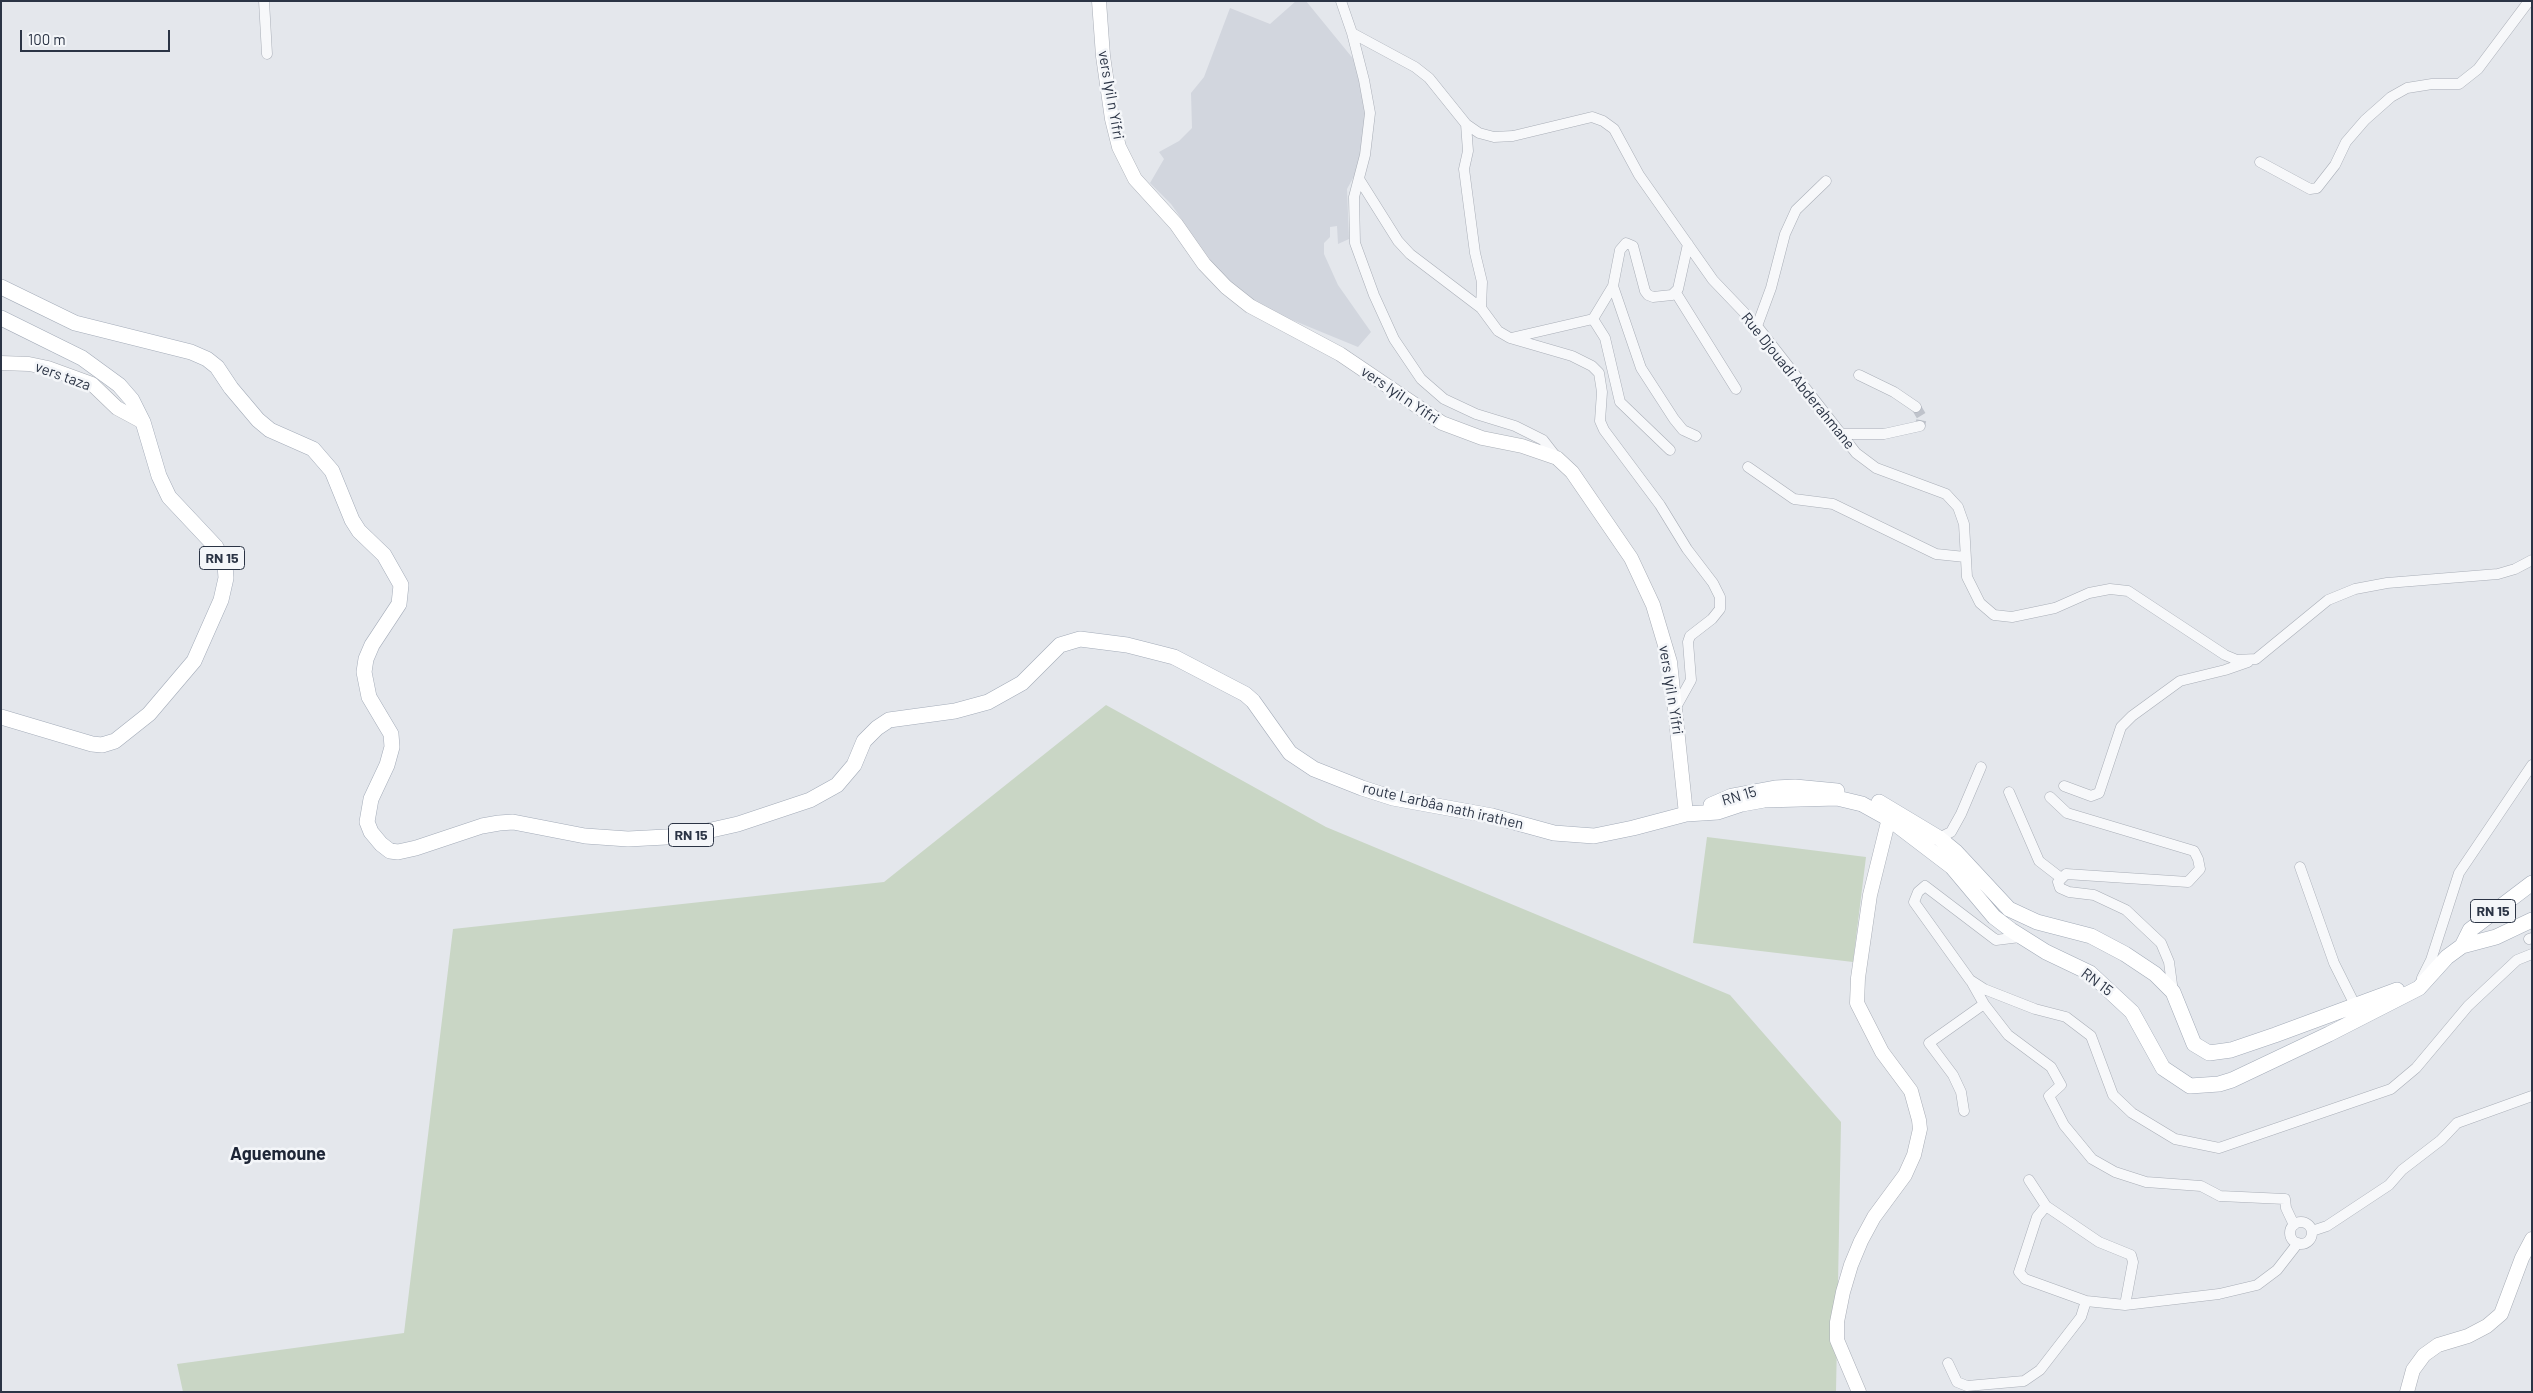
<!DOCTYPE html>
<meta charset="utf-8">
<style>
body{margin:0}
#map{position:relative;width:2533px;height:1393px;overflow:hidden;background:#e4e7ec;font-family:Barlow,sans-serif}
canvas{display:block}
.frame{position:absolute;inset:0;border:2px solid #2b3445;pointer-events:none}
.scale{position:absolute;left:20px;top:30px;width:150px;height:22px;box-sizing:border-box;border:2px solid #2b3445;border-top:0;padding-left:6px;font-size:15px;line-height:18px;white-space:nowrap;color:#2b3445;-webkit-text-stroke:4px #f4f6f9;paint-order:stroke}
</style>
<div id="map">
<canvas width="2533" height="1393"></canvas>
<div class="frame"></div>
<div class="scale">100 m</div>
</div>
<script>
const c = document.querySelector('canvas').getContext('2d');
c.lineJoin = 'round';
function fill(path, color) {
  c.fillStyle = color;
  c.fill(path, 'evenodd');
}
function toPath(rows) {
  const path = new Path2D();
  for (const r of rows) {
    if (r.length === 3) {
      path.moveTo(r[0] + r[2], r[1]);
      path.arc(r[0], r[1], r[2], 0, 2 * Math.PI);
      continue;
    }
    path.moveTo(r[0], r[1]);
    for (let i = 2; i < r.length; i += 2) path.lineTo(r[i], r[i + 1]);
  }
  return path;
}
function trace(path, color, width, dash) {
  c.strokeStyle = color;
  c.lineWidth = width;
  c.lineCap = dash ? 'butt' : 'round';
  c.setLineDash(dash || []);
  c.stroke(path);
}
function drawText(font, color, halo, rows, align = 'center') {
  c.font = font + ' Barlow,sans-serif';
  c.lineWidth = 5;
  c.setLineDash([]);
  c.textBaseline = 'middle';
  c.strokeStyle = halo;
  c.fillStyle = color;
  for (const [text, x, y, turn = 0] of rows) {
    c.save();
    c.translate(x, y);
    c.rotate((+turn || 0) * Math.PI / 180);
    c.textAlign = isNaN(turn) ? turn : align;
    if (halo) c.strokeText(text, 0, 0);
    c.fillText(text, 0, 0);
    c.restore();
  }
}
const built = toPath([
 [1296,1,1306,1,1355,61,1366,105,1365,140,1358,169,1347,189,1349,239,1338,244,1337,226,1330,227,1330,237,1324,243,1324,254,1338,285,1371,332,1358,347,1263,308,1236,289,1221,275,1171,204,1150,183,1164,159,1159,152,1179,141,1192,128,1191,93,1204,77,1230,8,1270,24]
]);
const green = toPath([
 [1106,705,1326,827,1730,995,1841,1122,1836,1392,183,1392,177,1364,404,1333,453,929,884,882],
 [1707,837,1866,857,1853,962,1693,943]
]);
const streetTunnel = toPath([
 [1916,407,1922,417,1920,426]
]);
const street = toPath([
 [264,1,267,54],
 [1341,1,1352,33,1364,80,1370,113,1365,155,1354,197,1355,243,1374,295,1394,339,1421,379,1444,399,1476,414,1515,426,1543,440,1557,458],
 [1352,33,1415,67,1429,78,1466,124,1479,133,1494,137,1513,136,1592,117,1603,121,1614,129,1639,175,1713,280,1757,326,1856,453,1876,468,1946,494,1958,507,1964,524,1967,577,1980,603,1994,615,2012,617,2055,608,2089,593,2110,589,2128,591,2225,655,2237,660,2256,659,2328,600,2355,589,2387,583,2498,574,2515,569,2532,560],
 [1466,124,1468,151,1464,169,1475,253,1482,282,1481,308],
 [2260,162,2310,189,2317,188,2335,165,2346,142,2365,120,2391,97,2407,88,2432,84,2459,84,2478,69,2529,1],
 [1359,179,1398,241,1410,254,1481,308,1498,331,1510,338,1572,356,1592,366,1599,373,1602,392,1600,421,1604,430,1660,505,1687,549,1713,583,1720,597,1720,609,1712,619,1690,636,1688,642,1691,680,1676,707],
 [1613,286,1641,368,1674,419,1683,430,1696,436],
 [1676,293,1736,389],
 [1593,319,1605,338,1620,402,1670,450],
 [1757,326,1771,288,1785,234,1796,210,1826,181],
 [1511,338,1593,319,1613,286,1620,250,1626,243,1633,246,1645,291,1648,295,1653,297,1672,295,1678,289,1688,244],
 [1859,375,1894,392,1916,407],
 [1839,434,1884,434,1920,426],
 [1748,467,1794,499,1833,504,1936,554,1965,557],
 [2064,786,2091,796,2099,793,2121,727,2132,716,2180,681,2225,670,2248,662],
 [2009,792,2039,861,2061,878],
 [2050,797,2067,813,2194,851,2198,859,2200,869,2188,882,2066,874,2058,882,2060,888,2069,892,2094,895,2126,910,2161,943,2169,962,2173,992],
 [1939,838,1951,832,1961,814,1981,767],
 [2300,867,2334,963,2355,1005],
 [2020,937,1996,940,1925,886,1918,892,1914,902,1970,980,1984,989,2035,1009,2066,1017,2091,1036,2113,1095,2132,1113,2175,1139,2219,1148,2391,1089,2416,1068,2468,1006,2517,960,2532,954],
 [2529,939,2532,938],
 [2422,978,2431,960,2459,873,2532,765],
 [1971,981,1984,1004,2008,1035,2051,1067,2061,1085,2049,1096,2064,1125,2092,1159,2115,1172,2146,1182,2201,1186,2220,1196,2285,1199,2286,1208,2294,1225],
 [1964,1111,1961,1092,1953,1075,1929,1043,1984,1004],
 [2029,1180,2046,1206,2099,1242,2131,1255,2133,1262,2125,1305],
 [2046,1206,2037,1217,2019,1272,2025,1279,2086,1301,2125,1305,2219,1294,2257,1285,2277,1270,2298,1243],
 [2301,1233,11],
 [2312,1231,2327,1226,2389,1185,2402,1170,2441,1140,2457,1123,2532,1096],
 [1948,1363,1957,1382,1967,1386,2024,1381,2040,1370,2081,1317,2086,1301]
]);
const secondary = toPath([
 [1099,1,1103,56,1112,119,1119,147,1135,179,1176,224,1204,264,1226,287,1250,306,1340,354,1442,423,1482,438,1522,446,1557,458,1572,472,1631,558,1653,605,1670,662,1686,814],
 [1,363,29,364,48,368,92,384,117,408,143,422],
 [1859,1392,1837,1340,1837,1322,1843,1292,1851,1265,1861,1241,1874,1217,1905,1175,1914,1155,1920,1129,1919,1120,1911,1091,1882,1052,1857,1003,1858,978,1870,895,1891,810],
 [2407,1392,2413,1370,2424,1355,2438,1345,2468,1336,2487,1326,2501,1314,2522,1258,2532,1239]
]);
const primary = toPath([
 [1,287,75,323,191,352,207,359,217,367,231,388,258,420,270,430,313,449,332,471,352,520,359,531,384,555,401,585,399,604,372,645,366,659,364,672,369,697,391,734,392,747,387,765,371,799,367,822,371,832,381,844,390,851,398,852,416,848,482,826,499,823,513,822,585,836,628,839,685,836,738,824,810,800,837,785,854,765,864,741,877,728,889,720,955,711,988,702,1022,683,1060,645,1080,639,1127,645,1174,657,1245,694,1253,701,1290,753,1314,769,1362,788,1393,798,1492,816,1554,833,1594,836,1633,828,1686,814,1718,812,1742,804,1764,800,1837,798,1862,804,1889,819,1952,867,1994,917,2011,930,2046,952,2090,973,2132,1012,2163,1068,2190,1086,2219,1084,2232,1080,2329,1034,2419,988,2447,957,2462,946,2496,937,2532,920],
 [1,318,82,358,119,385,132,400,143,422,159,476,169,497,216,547,225,565,226,578,221,600,194,661,149,714,115,741,102,745,92,744,1,717],
 [1879,802,1939,838,1956,852,2009,909,2037,922,2091,936,2125,954,2155,974,2173,992,2194,1044,2209,1053,2231,1050,2275,1035,2397,990],
 [1711,805,1732,796,1775,788,1795,787,1837,791],
 [2462,946,2470,930,2532,883]
]);
const shields = [
 [222,558,45],
 [691,835,45],
 [2493,911,45]
];
const shieldNames = [
 ["RN 15",222,558],
 ["RN 15",691,835],
 ["RN 15",2493,911]
];
const streetNames = [
 ["vers Iγil n Yifri",1111,95,80],
 ["vers taza",63,376,20],
 ["Rue Djouadi Abderahmane",1798,381,51],
 ["vers Iγil n Yifri",1400,395,34],
 ["vers Iγil n Yifri",1671,690,81],
 ["RN 15",1739,796,-16],
 ["route Larbâa nath irathen",1443,806,13],
 ["RN 15",2097,982,37]
];
const quarterNames = [
 ["Aguemoune",278,1154]
];
fill(built, '#d2d6de');
fill(green, '#c9d6c5');
trace(streetTunnel, '#bfc3cb', 10, [10, 5]);
trace(street, '#a9aeb7', 11);
trace(secondary, '#a9aeb7', 15);
trace(primary, '#a3abb8', 16);
trace(street, '#f7f8fa', 10);
trace(secondary, '#fff', 14);
trace(primary, '#fff', 15);
for (const [x, y, w] of shields) {
  const box = new Path2D();
  box.roundRect(x - w / 2, y - 11.5, w, 23, 4);
  c.fillStyle = '#f4f6f9';
  c.fill(box);
  trace(box, '#2b3445', 1);
}
drawText('bold 14px', '#2b3445', null, shieldNames);
drawText('15px', '#2b3445', '#f4f6f9', streetNames);
drawText('bold 18px', '#1d2536', '#f4f6f9', quarterNames);
</script>
